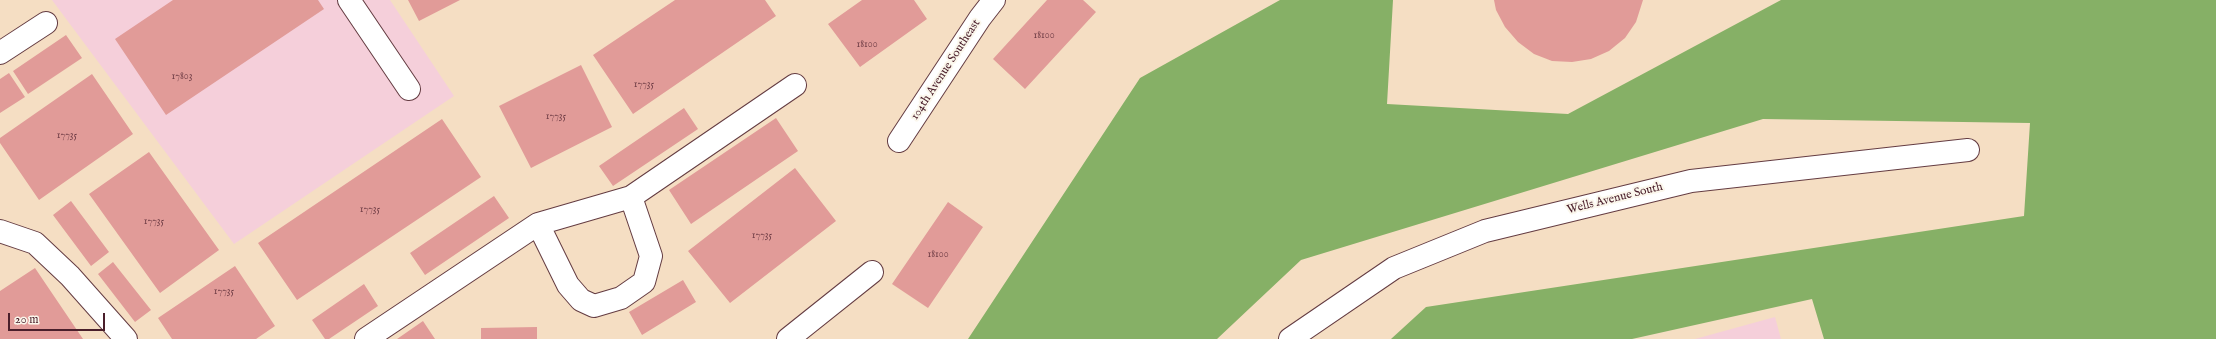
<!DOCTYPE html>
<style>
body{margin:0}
#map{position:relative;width:2216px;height:339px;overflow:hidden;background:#f5dec3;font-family:"IM FELL English",serif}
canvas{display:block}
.scale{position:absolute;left:8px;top:313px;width:97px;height:18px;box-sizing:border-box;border:2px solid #4a1f2b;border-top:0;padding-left:5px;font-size:12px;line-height:14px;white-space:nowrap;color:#4a1f2b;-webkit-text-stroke:3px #fbf7ec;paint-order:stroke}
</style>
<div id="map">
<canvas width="2216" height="339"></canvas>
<div class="scale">20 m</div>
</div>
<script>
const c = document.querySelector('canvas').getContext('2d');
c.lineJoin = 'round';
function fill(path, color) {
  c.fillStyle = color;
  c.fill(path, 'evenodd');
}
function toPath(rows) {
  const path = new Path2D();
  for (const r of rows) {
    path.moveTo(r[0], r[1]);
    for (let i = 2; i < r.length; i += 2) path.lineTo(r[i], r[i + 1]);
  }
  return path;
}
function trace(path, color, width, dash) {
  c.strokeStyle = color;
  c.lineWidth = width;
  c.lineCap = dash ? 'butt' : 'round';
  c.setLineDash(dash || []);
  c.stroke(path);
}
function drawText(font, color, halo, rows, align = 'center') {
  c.font = font + ' "IM FELL English",serif';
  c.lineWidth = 4;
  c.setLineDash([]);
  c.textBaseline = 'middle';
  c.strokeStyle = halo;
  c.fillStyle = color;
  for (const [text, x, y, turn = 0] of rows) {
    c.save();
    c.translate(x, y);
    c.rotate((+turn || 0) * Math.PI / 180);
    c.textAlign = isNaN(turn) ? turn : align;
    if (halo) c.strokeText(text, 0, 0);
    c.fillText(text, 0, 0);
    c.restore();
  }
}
const built = toPath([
 [52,0,390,0,454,96,234,244],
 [1775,317,1781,339,1695,339]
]);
const forest = toPath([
 [1280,0,1393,0,1387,104,1568,114,1781,0,2216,0,2216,339,1824,339,1812,299,1632,339,1391,339,1426,307,2024,216,2030,123,1763,119,1301,260,1217,339,968,339,1140,78]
]);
const building = toPath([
 [173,0,318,0,324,9,166,115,115,39],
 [408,0,460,0,419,21],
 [675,0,765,0,776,16,633,114,593,55],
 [862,0,914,0,927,19,860,67,828,24],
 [1047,0,1083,0,1096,12,1025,89,993,59],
 [1494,0,1643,0,1636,22,1625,38,1609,51,1591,59,1572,62,1552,61,1534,54,1518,42,1505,27,1496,10],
 [66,35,82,58,28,94,13,71],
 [581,65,612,127,531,168,499,106],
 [9,73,25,97,0,113,0,79],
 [92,74,133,134,39,200,0,143,0,138],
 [684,108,698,129,613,186,599,166],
 [776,118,798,151,691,224,669,190],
 [442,119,481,177,297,300,258,243],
 [149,152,219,250,160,293,89,194],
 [795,168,836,221,730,303,688,251],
 [494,196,509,218,425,275,410,253],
 [71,201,109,252,91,266,53,215],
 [948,202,983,227,928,308,892,284],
 [113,262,151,310,135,322,98,274],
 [235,266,275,326,256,339,172,339,158,318],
 [35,268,83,339,0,339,0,291],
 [683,280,696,302,642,335,629,312],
 [364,284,378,306,329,339,325,339,312,320],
 [423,321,435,339,397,339],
 [537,327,537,339,481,339,481,328]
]);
const minor = toPath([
 [349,0,409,89],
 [0,53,46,23],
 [899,141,980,18,994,0],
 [538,224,568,285,581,300,594,306,621,298,644,282,651,256,631,197],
 [0,231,35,243,70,276,126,339],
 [366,339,538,224,631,197,795,85],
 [788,339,872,272],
 [1290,339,1394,268,1485,231,1691,181,1968,150]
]);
const numberNames = [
 ["18100",1044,36],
 ["18100",867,45],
 ["17803",182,77],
 ["17735",644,85],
 ["17735",556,117],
 ["17735",67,136],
 ["17735",370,210],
 ["17735",154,222],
 ["17735",762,236],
 ["18100",938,255],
 ["17735",224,292]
];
const streetNames = [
 ["104th Avenue Southeast",946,70,-57],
 ["Wells Avenue South",1615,199,-14]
];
fill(built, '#f5cfda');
fill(forest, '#86b066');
fill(building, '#e19b98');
trace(minor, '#643c42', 24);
trace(minor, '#fff', 22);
drawText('10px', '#703e46', null, numberNames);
drawText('12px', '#4a1f2b', '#fbf7ec', streetNames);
</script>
